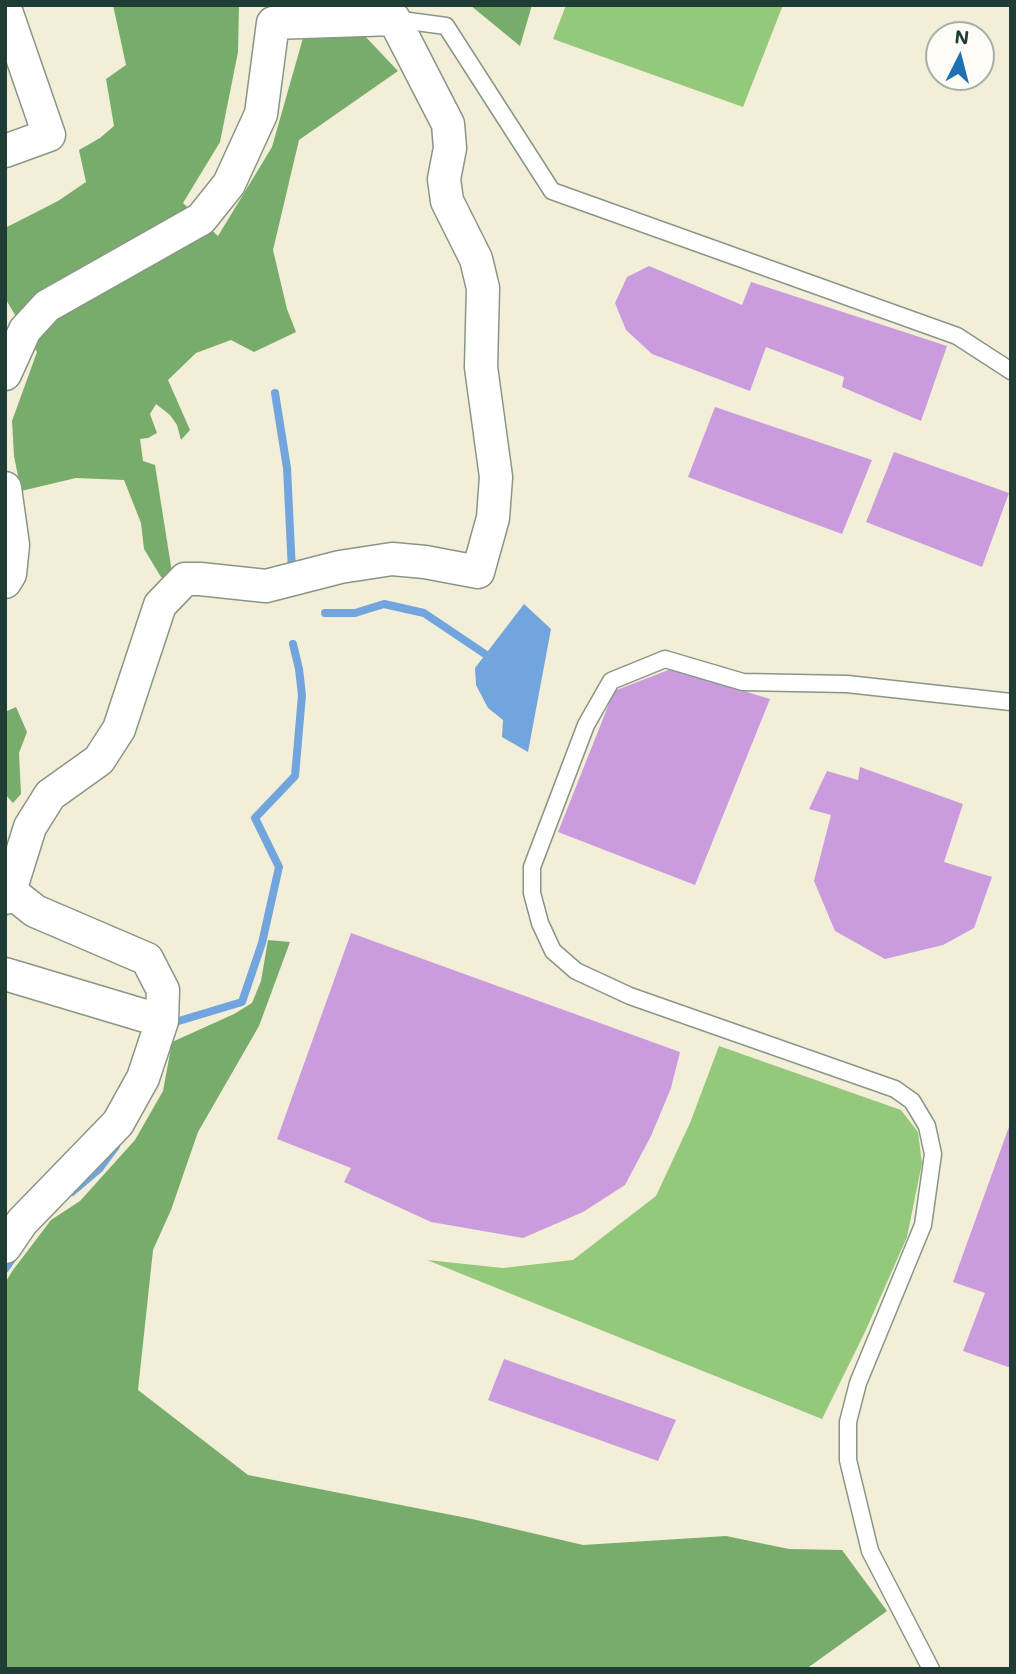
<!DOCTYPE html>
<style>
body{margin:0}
#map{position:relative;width:1016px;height:1674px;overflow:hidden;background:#f2eed8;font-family:Mali,sans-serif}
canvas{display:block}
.frame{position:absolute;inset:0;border:7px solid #1f3d34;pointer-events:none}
.north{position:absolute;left:925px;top:21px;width:70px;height:70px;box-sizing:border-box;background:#fdfcf7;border:2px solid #a4b0a9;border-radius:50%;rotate:6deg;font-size:19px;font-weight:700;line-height:28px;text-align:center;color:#1f3d34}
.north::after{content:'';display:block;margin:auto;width:24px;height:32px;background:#1f6fb2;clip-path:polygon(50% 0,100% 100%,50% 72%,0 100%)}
</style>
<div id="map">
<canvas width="1016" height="1674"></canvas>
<div class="frame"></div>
<div class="north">N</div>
</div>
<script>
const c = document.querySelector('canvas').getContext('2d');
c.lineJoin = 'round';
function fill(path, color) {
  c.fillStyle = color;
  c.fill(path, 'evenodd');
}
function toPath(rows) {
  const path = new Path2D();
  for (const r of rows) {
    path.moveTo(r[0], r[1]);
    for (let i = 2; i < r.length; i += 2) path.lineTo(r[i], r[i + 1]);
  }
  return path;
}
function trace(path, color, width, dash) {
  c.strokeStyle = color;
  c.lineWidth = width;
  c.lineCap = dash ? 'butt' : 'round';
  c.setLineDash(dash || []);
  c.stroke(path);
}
const green = toPath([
 [566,5,783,5,743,107,553,39],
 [719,1046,901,1110,918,1132,922,1163,907,1237,865,1332,822,1419,427,1260,503,1268,573,1260,656,1196,690,1123]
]);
const forest = toPath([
 [113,5,239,5,238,52,220,142,183,203,218,236,272,147,303,38,362,33,398,71,299,140,273,250,287,309,296,332,254,352,231,340,196,353,168,380,190,430,181,440,177,425,170,415,156,404,150,414,157,433,148,438,140,439,143,461,155,465,173,579,161,577,144,549,141,523,124,480,76,478,21,491,14,456,12,421,37,352,5,298,5,228,58,201,86,182,79,150,100,138,114,126,106,79,126,65],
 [470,5,532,5,520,46],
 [16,707,27,732,19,753,21,794,13,803,5,794,5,712],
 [268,940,290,942,259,1026,198,1132,171,1210,153,1250,138,1390,248,1475,472,1519,583,1545,726,1536,789,1549,842,1550,887,1611,806,1669,5,1669,5,1283,13,1270,51,1220,80,1201,135,1140,163,1091,172,1042,234,1014,252,1003,261,981]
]);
const water = toPath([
 [524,604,551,629,528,752,502,737,503,720,488,708,476,685,475,668]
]);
const stream = toPath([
 [275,393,287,468,292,571],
 [325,613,355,613,384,604,424,613,485,654],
 [172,1023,242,1002,262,943,279,867,255,818,295,776,302,695,299,669,293,644],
 [72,1192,99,1169,116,1146],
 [5,1269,15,1255]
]);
const building = toPath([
 [649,266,742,305,751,282,947,346,921,421,842,387,844,377,766,347,750,391,652,354,626,330,615,303,627,277],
 [715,407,872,460,842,534,688,477],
 [894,452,1009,493,982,567,866,522],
 [671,669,770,699,695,885,558,832,614,691],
 [860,767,963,804,944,862,992,877,974,928,943,945,885,959,835,931,814,881,831,815,809,809,827,771,858,780],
 [351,933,680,1052,671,1088,651,1136,625,1185,583,1212,523,1238,431,1222,344,1182,351,1168,277,1139],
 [1010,1124,1011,1124,1011,1368,963,1351,985,1293,953,1282],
 [504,1359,676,1420,658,1461,488,1400]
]);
const lane = toPath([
 [394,19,446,26,552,191,957,336,1011,371],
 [931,1669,870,1551,848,1460,848,1422,858,1383,923,1225,933,1154,927,1126,912,1101,895,1089,630,996,576,971,553,951,540,923,532,893,532,867,586,725,611,681,665,659,743,682,847,684,1011,702]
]);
const street = toPath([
 [5,8,49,135,5,151],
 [5,374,25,330,47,306,201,219,229,184,261,114,273,23,394,19,448,124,450,148,444,179,447,201,476,259,483,288,481,367,496,477,493,518,478,572,425,562,392,559,340,567,266,586,200,579,185,579,160,605,119,729,99,760,50,795,30,827,10,891,5,898],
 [5,488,13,545,10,574,5,582],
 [5,974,162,1021],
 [5,1247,22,1222,118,1123,143,1078,162,1021,163,990,147,959,35,911,10,891]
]);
fill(green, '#94c87a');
fill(forest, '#77ac6a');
fill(water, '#72a5de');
trace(stream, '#72a5de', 8);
fill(building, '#ca9cde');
trace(lane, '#889686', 19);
trace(street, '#889686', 35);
trace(lane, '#fff', 16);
trace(street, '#fff', 32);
</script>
